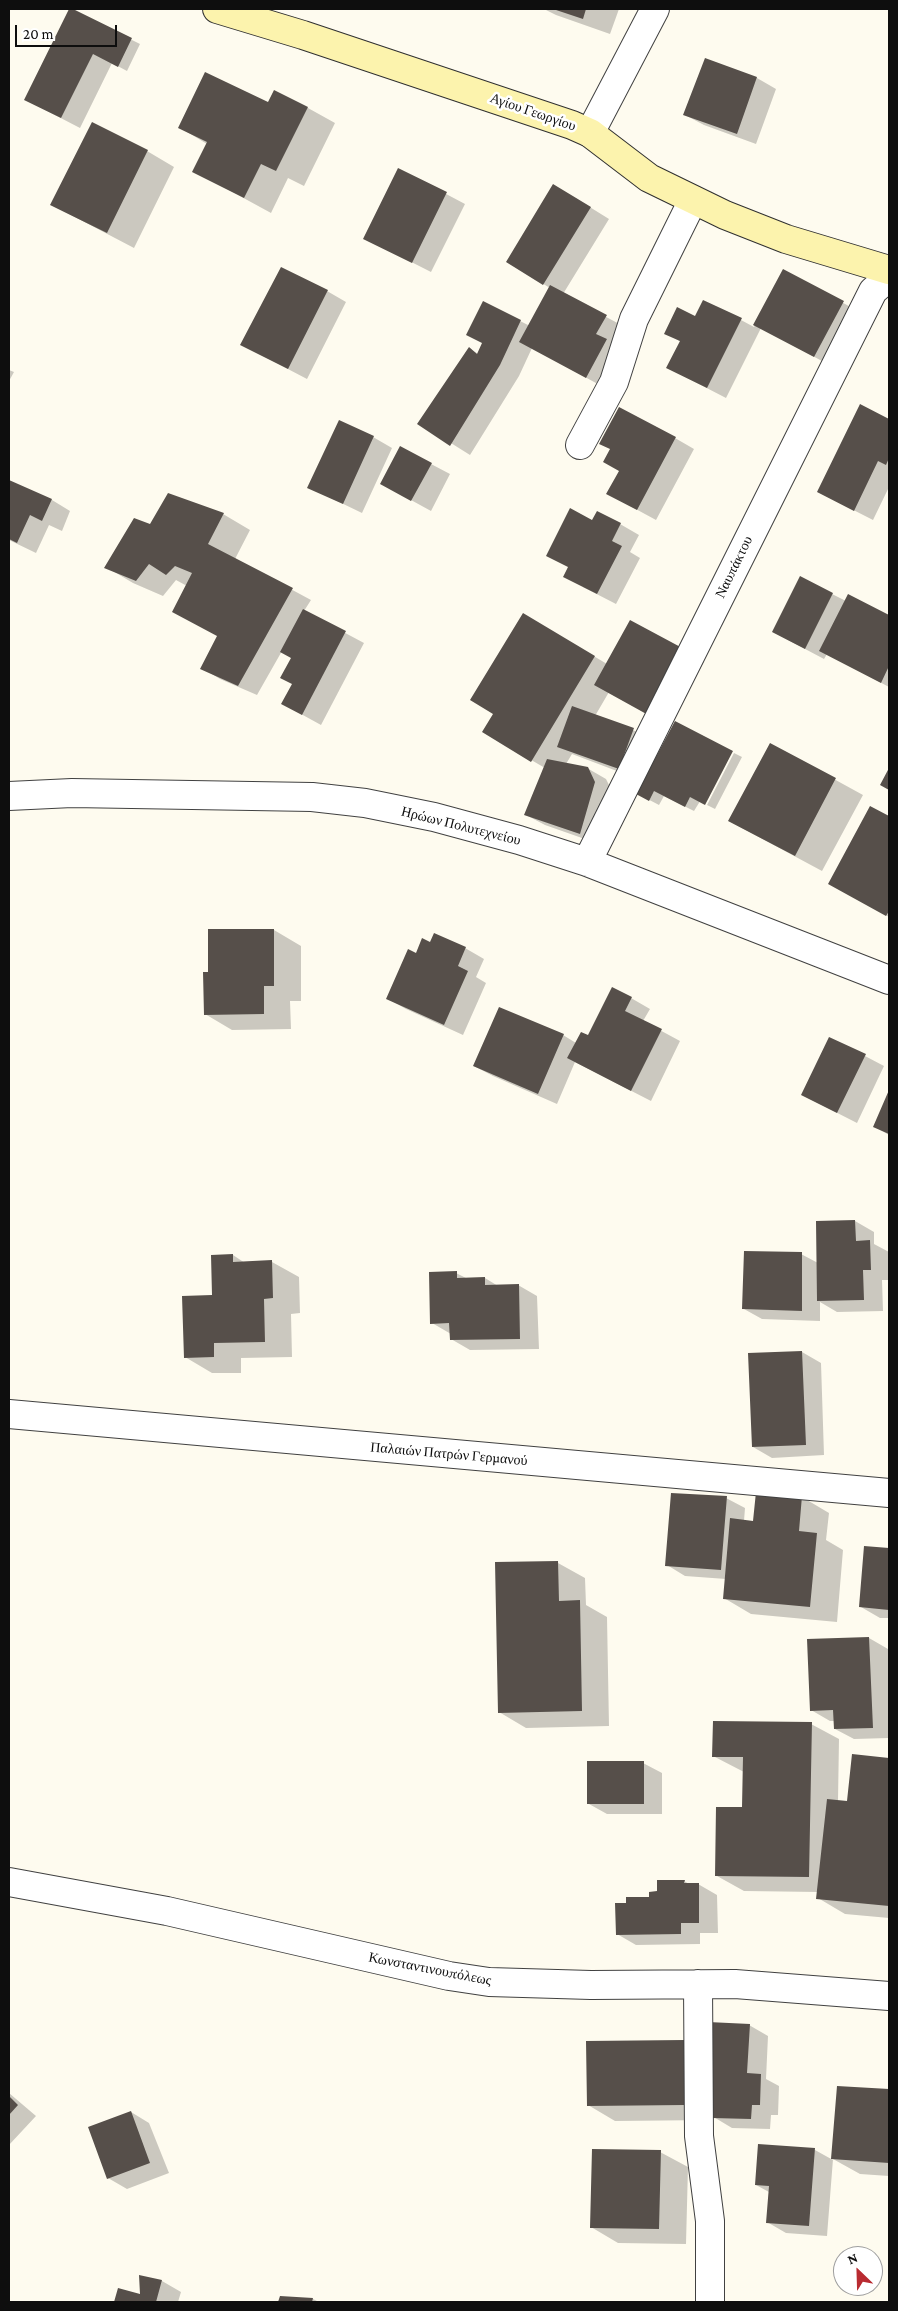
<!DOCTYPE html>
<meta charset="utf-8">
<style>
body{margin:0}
#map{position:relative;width:898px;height:2311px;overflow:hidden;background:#fefbef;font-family:"Crimson Pro",serif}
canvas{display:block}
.frame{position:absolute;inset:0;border:10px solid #0e0e0e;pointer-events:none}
.north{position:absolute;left:833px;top:2246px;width:50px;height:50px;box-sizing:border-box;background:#fff;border:1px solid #9f9f9f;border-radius:50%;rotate:336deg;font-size:14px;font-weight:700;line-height:20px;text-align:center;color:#0e0e0e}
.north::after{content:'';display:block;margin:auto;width:18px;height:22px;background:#b92b31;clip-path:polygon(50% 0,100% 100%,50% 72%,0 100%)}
.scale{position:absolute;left:15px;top:25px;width:102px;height:22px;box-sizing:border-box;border:2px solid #0e0e0e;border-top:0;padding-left:6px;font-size:15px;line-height:18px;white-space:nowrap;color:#0e0e0e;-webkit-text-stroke:4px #fff;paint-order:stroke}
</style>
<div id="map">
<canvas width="898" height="2311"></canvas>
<div class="frame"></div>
<div class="north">N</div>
<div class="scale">20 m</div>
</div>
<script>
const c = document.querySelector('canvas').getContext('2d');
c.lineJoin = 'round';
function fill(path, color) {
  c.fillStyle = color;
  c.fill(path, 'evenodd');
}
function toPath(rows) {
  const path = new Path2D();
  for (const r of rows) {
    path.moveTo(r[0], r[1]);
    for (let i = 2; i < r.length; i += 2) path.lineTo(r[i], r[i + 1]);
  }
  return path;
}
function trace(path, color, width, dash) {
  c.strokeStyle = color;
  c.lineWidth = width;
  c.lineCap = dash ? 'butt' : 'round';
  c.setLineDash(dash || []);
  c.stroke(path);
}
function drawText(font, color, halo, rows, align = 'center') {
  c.font = font + ' "Crimson Pro",serif';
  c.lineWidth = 5;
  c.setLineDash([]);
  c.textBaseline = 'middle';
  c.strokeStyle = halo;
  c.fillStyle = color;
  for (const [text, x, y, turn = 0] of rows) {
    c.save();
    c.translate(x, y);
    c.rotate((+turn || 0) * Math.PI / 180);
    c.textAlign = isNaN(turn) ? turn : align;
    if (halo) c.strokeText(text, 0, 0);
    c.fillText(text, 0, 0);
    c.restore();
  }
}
const shadow = toPath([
 [70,9,140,44,127,71,112,63,80,128,26,100],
 [544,9,619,9,610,34,556,15],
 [706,59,757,78,776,89,756,144,704,125,685,115],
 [269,104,308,108,335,123,304,186,288,178,271,213,194,171,207,144,179,127],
 [147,151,174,167,134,248,52,205],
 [399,169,465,204,431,272,364,238],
 [572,196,609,219,563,294,625,327,605,388,532,348,519,376,470,455,419,423,469,348,478,354,483,344,484,303,530,326,550,288,507,262],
 [783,271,862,313,833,367,761,328,726,398,668,368,681,342,666,333,696,317,741,320,754,327],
 [327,291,346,302,307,379,242,345],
 [9,370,14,372,9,381],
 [860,406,889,420,889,487,873,520,818,492],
 [373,437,392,448,362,513,308,487],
 [675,438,694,449,656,520,608,494,620,471,611,449],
 [431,464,450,474,431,511,400,494],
 [9,481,52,500,70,511,62,531,49,525,36,553,9,540],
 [223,514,250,530,235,559,311,600,304,611,364,643,321,725,301,714,293,684,293,657,282,651,257,695,220,679,202,668,218,636,187,586,176,580,163,596,133,583,106,567,150,525],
 [593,521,620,524,639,535,630,552,640,558,616,604,583,587],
 [832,594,846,601,849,596,889,616,889,687,827,654,824,659,773,632],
 [550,630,607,664,685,651,704,662,670,725,609,692,595,716,633,730,652,740,638,779,572,754,566,764,587,768,606,779,613,793,599,844,545,825,526,815,545,768,483,732],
 [770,744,863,795,822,871,729,821],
 [731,751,694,811,664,796,659,805,638,794],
 [734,753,742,757,715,809,707,805],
 [870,808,889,817,889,917,857,899],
 [274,930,301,946,301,1001,290,1001,291,1029,232,1030,205,1014,210,973],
 [431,943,465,948,484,959,476,977,486,983,463,1035,406,1009,388,999,416,955],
 [631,998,650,1009,643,1021,680,1041,651,1101,575,1062,557,1104,493,1076,474,1066,563,1035,576,1043,588,1037],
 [865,1056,884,1066,857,1123,802,1095],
 [889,1094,889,1135,875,1127],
 [855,1221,874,1232,874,1244,889,1252,889,1280,882,1280,883,1311,837,1312,820,1302,820,1321,762,1319,744,1309,801,1254,818,1263],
 [233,1255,245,1263,272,1262,299,1277,300,1313,291,1314,292,1357,241,1358,241,1373,212,1373,185,1357],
 [456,1273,468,1279,485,1278,498,1286,518,1285,537,1296,539,1349,470,1350,451,1339,451,1334,432,1323],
 [802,1352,821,1363,824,1455,772,1458,753,1447],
 [802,1497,829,1513,826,1540,843,1550,837,1622,751,1614,724,1598,726,1579,685,1576,667,1565,726,1498,745,1508,744,1521,754,1522],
 [865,1547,889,1549,889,1618,880,1618,861,1607],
 [558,1563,585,1578,586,1605,607,1617,609,1726,526,1728,499,1712,496,1564],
 [869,1638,888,1649,889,1738,854,1739,835,1729,835,1721,830,1721,811,1710],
 [811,1724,839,1739,838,1801,848,1802,853,1755,889,1759,889,1918,845,1914,818,1898,818,1892,744,1891,717,1876,743,1808,744,1772,713,1756],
 [643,1763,662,1773,662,1814,607,1814,589,1804],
 [684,1881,689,1884,698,1884,717,1895,718,1933,700,1933,700,1944,636,1945,617,1934,627,1904,650,1898],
 [749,2025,768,2036,766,2079,779,2086,778,2115,771,2115,770,2129,732,2128,712,2116,712,2120,615,2121,588,2105,684,2042],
 [838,2087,889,2091,889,2176,860,2174,833,2159,827,2236,786,2233,767,2222,769,2192,756,2185,815,2150,833,2160],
 [9,2093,36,2116,9,2145],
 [131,2112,149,2123,169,2173,127,2189,108,2178],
 [660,2152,688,2167,686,2244,618,2243,591,2227],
 [140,2276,162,2281,181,2292,178,2302,115,2302,119,2289,141,2296],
 [281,2297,313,2299,319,2302,279,2302]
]);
const building = toPath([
 [69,9,73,9,132,38,118,67,93,54,61,118,24,100],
 [553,9,586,9,583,19],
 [705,58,757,77,737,134,683,115],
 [205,72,268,102,274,90,308,107,276,171,261,164,244,198,192,172,207,142,178,128],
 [92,122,148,150,107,233,50,205],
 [398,168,447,192,412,263,363,239],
 [553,184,591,207,543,285,506,262],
 [281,267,328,290,288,369,240,345],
 [783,269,844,301,814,357,753,325],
 [550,285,607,315,596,334,607,339,586,378,519,342],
 [703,300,742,318,707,388,666,368,680,341,664,334,677,307,695,316],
 [483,301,521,320,500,365,450,446,417,424,469,347,477,354,482,343,466,335],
 [860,404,889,419,889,458,886,465,878,461,854,511,817,492],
 [619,407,676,437,637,510,606,494,619,471,603,462,610,449,599,444],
 [339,420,374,436,343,504,307,488],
 [400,446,432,463,411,501,380,484],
 [9,480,52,499,42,521,30,515,17,543,9,539],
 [168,493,224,513,208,544,293,588,238,686,200,669,217,636,172,612,192,573,175,566,166,575,149,564,136,581,104,568,134,518,150,524],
 [570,508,592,520,597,511,621,523,612,541,622,546,597,594,563,577,568,567,546,556],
 [800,576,833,593,805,649,772,632],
 [848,594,889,615,889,666,881,683,819,651],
 [303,609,346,631,302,715,281,704,292,684,280,678,291,658,280,652],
 [523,613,595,656,531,762,482,732,493,714,470,700],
 [630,620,686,650,650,716,594,685],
 [572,706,634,728,619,769,557,747],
 [675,721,733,751,705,805,690,797,685,807,654,791,649,801,636,794],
 [770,743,836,778,795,856,728,821],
 [547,759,588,767,595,782,580,834,524,815],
 [889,768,889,790,880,785],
 [870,806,889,816,889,911,886,916,828,884],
 [208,929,274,929,274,986,264,986,264,1014,204,1015,203,972,208,972],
 [434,933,466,947,458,966,468,971,444,1025,386,999,408,949,416,953,422,938,430,942],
 [612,987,632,997,625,1011,662,1029,631,1091,567,1058,581,1032,588,1035],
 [499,1007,564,1034,538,1094,473,1066],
 [829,1037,866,1054,837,1113,801,1095],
 [889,1090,889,1134,873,1127],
 [855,1220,856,1241,870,1240,871,1270,863,1270,864,1300,817,1301,816,1221],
 [744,1251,802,1252,802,1311,742,1309],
 [233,1254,233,1262,272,1260,273,1298,264,1299,265,1342,214,1343,214,1357,184,1358,182,1296,212,1295,211,1255],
 [457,1271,457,1278,485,1277,485,1285,519,1284,520,1339,450,1340,449,1323,430,1324,429,1272],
 [802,1351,806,1445,752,1447,748,1353],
 [756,1492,802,1496,799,1531,817,1533,810,1607,723,1599,730,1518,753,1521],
 [671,1493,727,1496,721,1570,665,1566],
 [864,1546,889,1548,889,1610,859,1607],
 [558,1561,559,1601,580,1600,582,1711,498,1713,495,1562],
 [869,1637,873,1728,834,1729,833,1710,810,1711,807,1639],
 [713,1721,812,1722,809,1877,715,1876,716,1807,742,1807,743,1757,712,1757],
 [852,1754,889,1758,889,1906,816,1899,827,1799,847,1801],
 [587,1761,644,1761,644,1804,587,1804],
 [657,1880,685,1880,684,1883,699,1883,699,1923,681,1923,681,1934,616,1935,615,1903,626,1903,626,1897,649,1897,649,1892,657,1891],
 [708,2022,750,2024,747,2073,761,2074,760,2105,752,2105,751,2119,712,2118,713,2110,708,2110],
 [685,2040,685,2105,587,2106,586,2041],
 [837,2086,889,2089,889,2163,831,2159],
 [9,2096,18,2105,9,2115],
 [131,2111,150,2163,107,2179,88,2127],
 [758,2144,815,2148,809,2226,766,2223,769,2186,755,2185],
 [592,2149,661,2150,659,2229,590,2228],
 [139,2275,162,2280,156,2302,114,2302,118,2288,140,2294],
 [280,2296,313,2298,312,2302,278,2302]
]);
const street = toPath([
 [590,133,655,9],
 [580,445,614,382,634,319,693,200],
 [9,796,72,793,312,797,365,803,434,817,519,840,587,862,889,980],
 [587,862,873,291,889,277],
 [9,1414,889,1493],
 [9,1882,167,1911,449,1976,489,1982,591,1985,735,1984,889,1996],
 [698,1984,699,2136,710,2221,710,2302]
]);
const secondary = toPath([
 [217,9,303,35,572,125,590,133,649,178,725,215,786,239,889,270]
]);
const streetNames = [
 ["Αγίου Γεωργίου",533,112,19],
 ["Ναυπάκτου",734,567,-64],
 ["Ηρώων Πολυτεχνείου",461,826,14],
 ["Παλαιών Πατρών Γερμανού",449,1454,5],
 ["Κωνσταντινουπόλεως",430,1969,11]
];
fill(shadow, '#0003');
fill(building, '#564f4a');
trace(street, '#414141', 30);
trace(secondary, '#303030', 30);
trace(street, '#fff', 28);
trace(secondary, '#fcf3ad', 28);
drawText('14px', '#0e0e0e', '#fff', streetNames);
</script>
